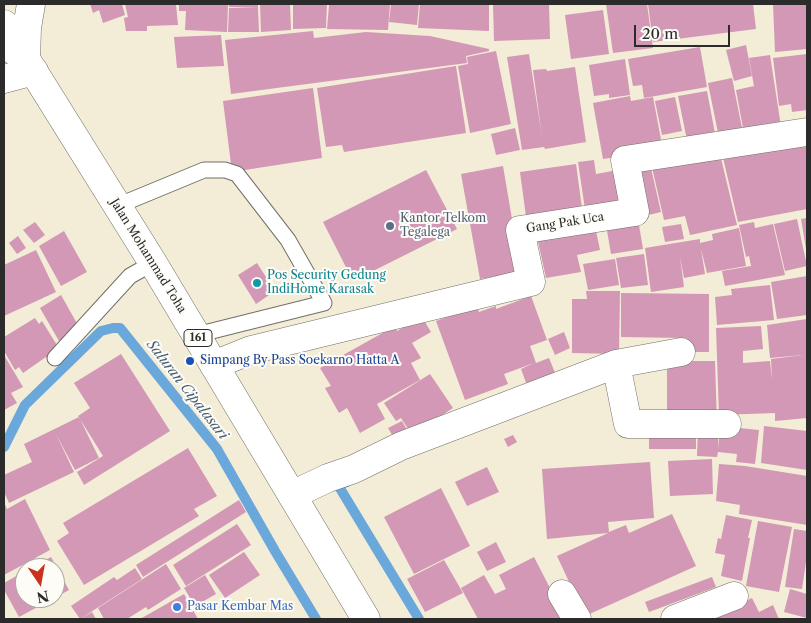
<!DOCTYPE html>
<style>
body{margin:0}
#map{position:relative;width:811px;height:623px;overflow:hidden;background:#f3ecd6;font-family:"Libre Caslon Text",serif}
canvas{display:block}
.frame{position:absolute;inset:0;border:5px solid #2b2b2b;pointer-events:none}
.north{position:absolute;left:15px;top:558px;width:50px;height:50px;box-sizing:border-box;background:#fdfcf7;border:1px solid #a9a8a5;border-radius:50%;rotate:168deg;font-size:14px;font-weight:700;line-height:20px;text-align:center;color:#2b2b2b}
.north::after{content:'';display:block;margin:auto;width:18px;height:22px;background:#c8321e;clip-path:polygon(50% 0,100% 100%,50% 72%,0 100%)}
.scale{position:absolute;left:634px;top:25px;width:96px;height:22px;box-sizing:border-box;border:2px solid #2b2b2b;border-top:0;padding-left:6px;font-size:15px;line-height:18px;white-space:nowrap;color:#2b2b2b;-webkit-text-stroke:4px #fdfcf7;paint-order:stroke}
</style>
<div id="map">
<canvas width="811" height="623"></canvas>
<div class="frame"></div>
<div class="north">N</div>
<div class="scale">20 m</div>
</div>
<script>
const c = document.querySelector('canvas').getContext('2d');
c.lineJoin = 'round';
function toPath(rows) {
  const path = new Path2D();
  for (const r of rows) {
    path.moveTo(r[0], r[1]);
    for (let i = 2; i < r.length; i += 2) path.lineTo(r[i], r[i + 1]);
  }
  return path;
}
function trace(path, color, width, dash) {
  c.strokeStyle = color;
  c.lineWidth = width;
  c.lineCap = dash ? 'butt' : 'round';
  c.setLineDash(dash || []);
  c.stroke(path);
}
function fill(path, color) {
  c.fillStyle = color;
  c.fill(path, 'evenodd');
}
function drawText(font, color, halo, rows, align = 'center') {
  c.font = font + ' "Libre Caslon Text",serif';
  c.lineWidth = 4;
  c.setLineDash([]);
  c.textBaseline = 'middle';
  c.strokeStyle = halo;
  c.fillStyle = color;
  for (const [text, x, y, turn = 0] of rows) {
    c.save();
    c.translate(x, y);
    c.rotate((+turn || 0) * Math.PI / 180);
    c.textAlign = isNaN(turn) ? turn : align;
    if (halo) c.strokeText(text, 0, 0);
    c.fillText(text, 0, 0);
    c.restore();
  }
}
const stream = toPath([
 [4,447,25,405,101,331,113,328,120,328,217,449,275,551,316,619],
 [347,482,338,485,419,619]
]);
const building = toPath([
 [90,4,122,4,125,15,103,23,99,10,93,13],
 [125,4,176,4,178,25,147,26,147,31,126,31,124,18,128,17],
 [179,4,228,4,227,32,185,30,186,11,179,11],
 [229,4,258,4,258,8,229,7],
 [260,4,290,4,291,30,261,32],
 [293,4,327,4,326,28,293,29],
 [362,4,390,4,388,30,327,29,329,5],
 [391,4,419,4,417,25,389,22],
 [420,4,489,4,489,31,418,28],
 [493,4,549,4,550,39,494,41],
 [606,4,647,4,653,48,613,53],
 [648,4,753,4,756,29,653,42],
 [773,4,807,4,807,49,775,52],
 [229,8,258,8,259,32,228,32],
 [603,10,609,54,571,59,565,15],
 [313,31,314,38,366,32,430,36,489,49,489,51,466,56,467,63,231,94,225,40],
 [221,35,224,66,177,68,174,37],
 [746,45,752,76,734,81,726,50],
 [700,47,707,87,644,98,642,85,633,86,628,59],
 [496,51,511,124,470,133,458,66,468,64,467,57],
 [529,54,542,136,533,70,546,69,547,71,575,67,586,142,545,149,544,147,522,150,507,57],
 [807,54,807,110,792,112,791,104,779,106,773,58],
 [770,55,782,133,745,139,736,90,754,86,749,58],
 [625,59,630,95,609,98,609,94,594,96,589,65],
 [456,66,466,133,344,152,342,145,326,147,317,88],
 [732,78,744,138,720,143,708,83],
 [313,88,322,158,232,172,223,101],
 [707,91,717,144,689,150,678,96],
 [630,96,631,101,653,97,663,150,603,159,593,103],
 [675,97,682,131,662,135,655,101],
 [515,128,520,150,496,155,491,134],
 [807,140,807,209,738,222,721,149],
 [718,146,737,225,690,235,685,216,664,220,651,163],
 [594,160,596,174,623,169,631,208,586,216,578,162],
 [576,164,583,216,527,224,520,172],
 [650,164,661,212,640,217,630,170],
 [503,166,521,272,480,279,461,174],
 [426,170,457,229,353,281,323,222],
 [807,218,807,249,806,249,801,219],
 [638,219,643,249,611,254,606,225],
 [797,219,807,266,785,271,774,224],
 [35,222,45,235,34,243,23,230],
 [754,222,755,228,773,224,785,275,725,286,722,271,751,266,749,256,746,257,739,225],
 [681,224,684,239,665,242,662,227],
 [595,226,600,250,577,255,581,272,546,278,537,237],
 [739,228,746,266,707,273,701,249,705,274,684,278,680,257,684,287,651,292,645,248,700,239,700,243,713,240,712,234],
 [64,231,87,272,61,286,39,246],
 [18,236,26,248,17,254,9,243],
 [36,250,56,292,4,316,4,265],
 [644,254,648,285,621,288,616,258],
 [615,259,619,285,588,290,583,264],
 [257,263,275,291,256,304,238,275],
 [807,276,807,315,777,319,771,282],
 [770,285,774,320,717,325,715,297,732,295,731,289],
 [586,291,620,291,619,354,572,353,572,299,587,299],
 [621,293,709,294,709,352,684,352,684,338,621,337],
 [61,295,79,327,59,341,40,308],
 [531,296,547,340,530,346,536,363,549,358,558,380,529,391,521,369,534,363,504,374,508,384,465,400,436,321,477,306,479,312,496,306,496,309],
 [422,317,431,332,412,343,421,358,411,363,420,380,377,404,385,419,360,433,347,408,339,413,325,388,331,386,320,368,395,326,397,331],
 [35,318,39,324,42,321,60,350,47,359,46,357,23,373,19,367,15,370,4,351,4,337],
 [807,319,807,418,775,421,775,413,719,415,716,328,761,326,763,349,743,351,743,363,770,361,772,380,771,359,803,355,770,358,767,325],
 [564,332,570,348,555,355,548,339],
 [121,354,170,431,84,485,77,472,103,456,78,416,90,408,74,383],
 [4,355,23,387,11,393,17,403,4,410],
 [667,361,715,361,717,423,667,423],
 [430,374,453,408,412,435,401,418,396,421,384,403],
 [79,417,99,458,75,470,56,434,74,472,9,503,4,492,4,475,32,462,24,444],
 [402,421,409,433,395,440,388,428],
 [649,426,696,427,696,449,649,449],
 [720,426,759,430,755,464,736,462,737,454,718,452,717,457,697,456,698,428,718,428,718,449],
 [764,426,807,431,807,470,761,463],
 [513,435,517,442,508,447,504,439],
 [188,448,217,496,194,509,199,516,84,585,57,541,69,533,63,523],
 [712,459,713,494,670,496,668,461],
 [650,462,654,518,608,522,609,532,626,525,629,533,672,514,696,566,585,616,557,556,608,533,547,539,542,469],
 [719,464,745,466,807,476,807,525,739,514,740,505,716,501],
 [487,467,499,492,467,506,455,482],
 [441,488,470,546,414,574,384,517],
 [25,499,50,550,4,575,4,502,7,509],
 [239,500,246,512,143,577,136,565],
 [726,515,752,520,748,538,750,538,742,581,721,576,725,555,715,553,718,538,721,539],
 [758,521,792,527,779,592,746,586],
 [237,524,251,545,186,586,173,565],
 [794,529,807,531,807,562,806,562,802,589,785,587],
 [496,542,506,562,487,571,477,552],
 [244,552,260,575,225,598,209,575],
 [51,557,69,590,19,617,4,590,4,583,25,571,25,598,55,598,55,568,31,568],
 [534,557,566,619,478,619,461,588,484,575,495,594,506,589,499,575],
 [444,560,463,593,425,612,407,579],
 [166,564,181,589,148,610,146,607,127,619,104,619,98,608],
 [135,568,142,579,80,619,71,606,114,577,117,580],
 [205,575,216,594,195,606,184,588],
 [712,577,716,587,649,612,645,602],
 [790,589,807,594,807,618,784,612],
 [184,594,198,619,140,619],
 [752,598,759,612,773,605,779,619,704,619],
 [92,612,96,619,80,619]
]);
const service = toPath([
 [117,206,204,170,225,170,237,174,288,240,324,303,196,335],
 [55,358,130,276,153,263]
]);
const minor = toPath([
 [4,79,34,71],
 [616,364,628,424,727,424],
 [214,365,251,350,531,282,520,230,635,212,625,160,807,132],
 [292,495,328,478,354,469,401,446,616,364,681,352],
 [562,594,577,619],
 [675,619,734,596]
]);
const primary = toPath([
 [4,24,153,263,366,619]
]);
const trunk = toPath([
 [4,43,26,60],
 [26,60,27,28,31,4]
]);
const markers = [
 [390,226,5,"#5c6f8a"],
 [257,283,5,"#0f9aa8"],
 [190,361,5,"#1a4fb4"],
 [177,607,5,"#3f7fe0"]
];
const shields = [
 [198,338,28]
];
const shieldNames = [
 ["161",198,338]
];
const serviceNames = [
 ["Kantor Telkom",400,219],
 ["Tegalega",400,233]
];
const streetNames = [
 ["Gang Pak Uca",565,223,-9],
 ["Jalan Mohammad Toha",148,256,58]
];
const cultureNames = [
 ["Pos Security Gedung",267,276],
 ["IndiHome Karasak",267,290]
];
const transitNames = [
 ["Simpang By Pass Soekarno Hatta A",200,361]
];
const shopNames = [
 ["Pasar Kembar Mas",187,607]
];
const waterNames = [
 ["Saluran Cipalasari",187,390,52]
];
trace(stream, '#6aa7db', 10);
fill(building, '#d298b6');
trace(service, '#716f67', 17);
trace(minor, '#716f67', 29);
trace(primary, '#716f67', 29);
trace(trunk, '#716f67', 29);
trace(service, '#fff', 15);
trace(minor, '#fff', 28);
trace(primary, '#fff', 28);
trace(trunk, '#fff', 28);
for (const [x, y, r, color] of markers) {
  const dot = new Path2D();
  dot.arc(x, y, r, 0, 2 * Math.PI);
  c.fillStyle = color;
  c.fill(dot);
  trace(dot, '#fdfcf7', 2);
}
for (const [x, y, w] of shields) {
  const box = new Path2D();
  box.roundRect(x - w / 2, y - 8.5, w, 17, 4);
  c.fillStyle = '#fdfcf7';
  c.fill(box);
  trace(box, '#2b2b2b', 1);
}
drawText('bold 11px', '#2b2b2b', null, shieldNames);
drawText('12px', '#4e5e75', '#fdfcf7', serviceNames, 'left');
drawText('12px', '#2b2b2b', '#fdfcf7', streetNames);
drawText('12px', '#0d838f', '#fdfcf7', cultureNames, 'left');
drawText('12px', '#164399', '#fdfcf7', transitNames, 'left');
drawText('12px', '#366cbe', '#fdfcf7', shopNames, 'left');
drawText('italic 14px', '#445d71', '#fdfcf7', waterNames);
</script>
